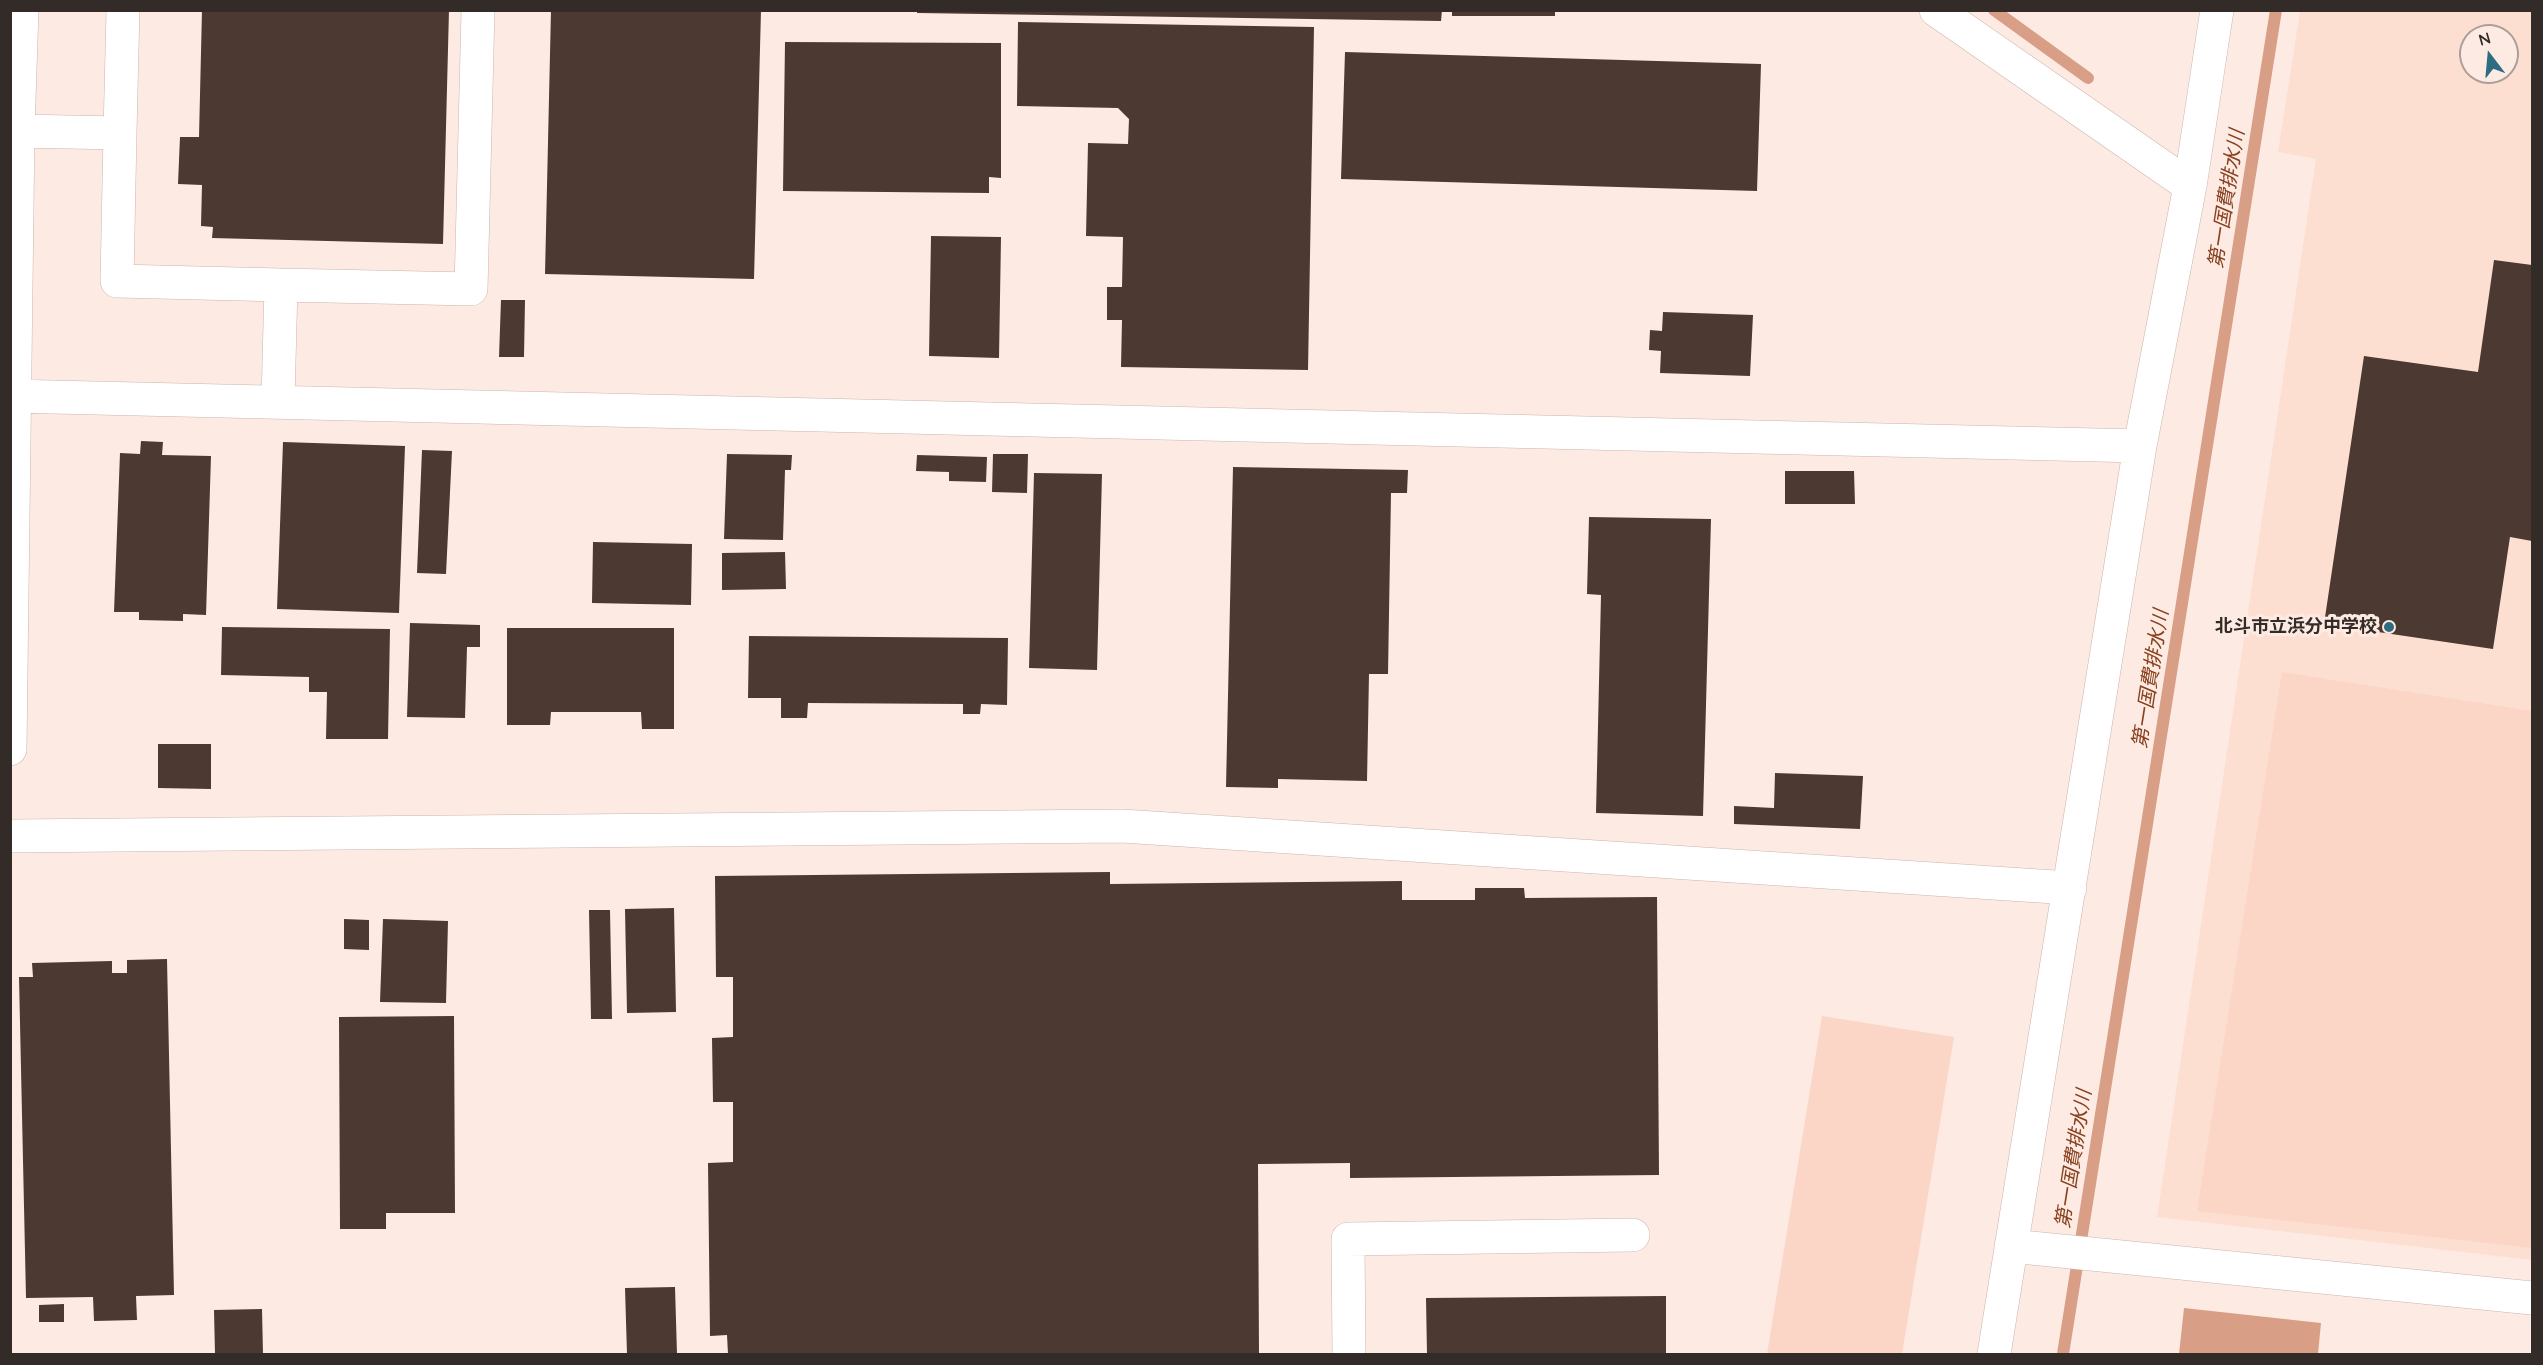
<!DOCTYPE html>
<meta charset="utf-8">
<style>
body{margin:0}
#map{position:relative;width:2543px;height:1365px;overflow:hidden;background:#fdebe3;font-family:Quicksand,sans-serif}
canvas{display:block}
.frame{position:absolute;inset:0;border:12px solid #332b27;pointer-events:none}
.north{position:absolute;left:2459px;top:24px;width:60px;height:60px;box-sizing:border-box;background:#fdebe3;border:2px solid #ac9e98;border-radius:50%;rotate:344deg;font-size:16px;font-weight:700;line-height:24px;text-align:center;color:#332b27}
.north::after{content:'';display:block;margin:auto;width:21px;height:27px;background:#2d6c81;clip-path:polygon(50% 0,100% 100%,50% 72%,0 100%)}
</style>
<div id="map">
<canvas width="2543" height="1365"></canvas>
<div class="frame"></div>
<div class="north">N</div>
</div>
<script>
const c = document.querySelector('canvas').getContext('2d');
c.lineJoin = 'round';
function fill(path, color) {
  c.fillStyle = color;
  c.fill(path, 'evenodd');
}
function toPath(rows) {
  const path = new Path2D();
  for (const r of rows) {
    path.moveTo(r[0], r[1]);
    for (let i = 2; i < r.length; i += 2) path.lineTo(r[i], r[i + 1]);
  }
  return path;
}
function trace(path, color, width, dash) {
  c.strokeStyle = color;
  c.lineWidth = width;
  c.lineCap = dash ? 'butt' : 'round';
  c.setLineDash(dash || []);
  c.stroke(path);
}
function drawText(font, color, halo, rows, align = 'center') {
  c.font = font + ' Quicksand,"Noto Sans JP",sans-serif';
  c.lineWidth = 6;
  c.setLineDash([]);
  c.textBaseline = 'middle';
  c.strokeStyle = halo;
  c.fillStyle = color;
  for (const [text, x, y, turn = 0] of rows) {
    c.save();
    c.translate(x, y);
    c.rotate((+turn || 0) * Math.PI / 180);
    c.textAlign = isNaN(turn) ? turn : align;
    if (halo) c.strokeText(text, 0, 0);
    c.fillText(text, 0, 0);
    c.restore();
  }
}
const built = toPath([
 [2300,11,2532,11,2532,1260,2157,1217,2316,159,2278,152],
 [2471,36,2507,36,2507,72,2471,72]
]);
const green = toPath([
 [2282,672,2532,711,2532,1248,2197,1211],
 [1822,1016,1954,1037,1902,1354,1767,1354]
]);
const water = toPath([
 [2184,1308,2321,1323,2318,1354,2179,1354]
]);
const stream = toPath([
 [1994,10,2088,78],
 [2063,1354,2276,10]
]);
const building = toPath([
 [202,10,449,10,443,244,212,238,213,227,201,226,202,185,178,184,180,137,199,137],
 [551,10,761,10,754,279,545,274],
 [917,10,1442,10,1441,21,917,13],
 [1452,10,1555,10,1555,16,1452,16],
 [1018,22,1314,27,1308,370,1121,367,1122,320,1107,320,1107,287,1122,287,1123,237,1086,236,1088,143,1128,144,1129,119,1118,108,1017,106],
 [785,42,1001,43,1001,178,989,177,989,193,783,191],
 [1345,52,1761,64,1757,191,1341,179],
 [931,236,1001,237,999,358,929,356],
 [2494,260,2532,265,2532,541,2510,537,2493,649,2324,624,2364,356,2478,372],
 [501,300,525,300,524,357,499,357],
 [1663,312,1753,315,1750,376,1660,373,1661,351,1649,350,1650,330,1662,331],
 [141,441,163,442,162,455,211,456,206,615,183,614,183,621,139,620,139,612,114,612,120,453,140,454],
 [283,442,405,446,399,613,277,609],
 [422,450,452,451,446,574,417,573],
 [727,454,792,455,791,470,785,470,783,540,724,539],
 [993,454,1028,454,1027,493,992,492],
 [917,455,987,457,986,482,949,481,949,472,916,471],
 [1233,467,1408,470,1407,493,1391,493,1388,674,1369,674,1367,781,1278,779,1278,788,1226,787],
 [1785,471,1854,471,1855,504,1785,504],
 [1034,473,1102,474,1097,670,1029,668],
 [1589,517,1711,519,1703,816,1596,813,1601,595,1587,594],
 [593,542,692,544,691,605,592,603],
 [785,552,786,589,722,590,722,553],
 [410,623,480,625,480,647,467,647,465,718,407,717],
 [222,627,390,629,388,739,326,739,327,692,309,692,309,677,221,675],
 [507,628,674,628,674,729,642,729,641,712,551,712,550,725,507,725],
 [749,636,1008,638,1007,705,981,704,980,714,963,714,963,704,808,703,807,718,781,718,781,698,748,698],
 [158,744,211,744,211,789,158,788],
 [1775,773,1863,776,1860,829,1734,824,1734,806,1774,808],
 [1110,872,1110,884,1402,881,1402,900,1475,900,1475,888,1524,888,1525,898,1657,897,1659,1175,1350,1178,1350,1163,1258,1164,1259,1354,728,1354,727,1335,710,1336,708,1163,733,1162,733,1102,713,1102,712,1038,733,1037,733,977,716,977,715,876],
 [674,908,676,1012,627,1013,625,909],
 [589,910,610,910,612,1019,591,1019],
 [344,919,369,920,369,950,344,949],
 [383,919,448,921,446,1003,380,1002],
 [167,959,174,1295,136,1296,137,1320,94,1321,93,1297,26,1298,19,977,33,977,32,963,112,961,112,973,127,973,127,960],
 [454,1016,455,1213,386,1213,386,1229,340,1229,339,1017],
 [675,1287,677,1354,627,1354,625,1288],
 [1666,1296,1666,1354,1427,1354,1426,1298],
 [64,1304,64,1322,39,1322,39,1305],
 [262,1309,263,1354,215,1354,214,1310]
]);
const minor = toPath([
 [1936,10,2190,186],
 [18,131,120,133,123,10],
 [120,133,117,281,281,285,278,401],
 [281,285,471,289,478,10],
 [10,396,2140,446],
 [10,749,18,131,22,10],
 [10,836,1122,826,2070,888],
 [2011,1246,2532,1298],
 [1349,1354,1348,1239,1633,1235],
 [1994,1354,2140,446,2190,186,2217,10]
]);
const markers = [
 [2389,627,6,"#2d6c81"]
];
const poiNames = [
 ["北斗市立浜分中学校",2377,627]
];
const waterNames = [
 ["第一国費排水川",2227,199,-81],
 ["第一国費排水川",2151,679,-81],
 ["第一国費排水川",2074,1159,-81]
];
fill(built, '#fddfd2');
fill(green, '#fbd6c6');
fill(water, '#d99f86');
trace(stream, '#d99f86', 12);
fill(building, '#4b3932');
trace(minor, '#cbb5ac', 34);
trace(minor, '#fff', 33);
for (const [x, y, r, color] of markers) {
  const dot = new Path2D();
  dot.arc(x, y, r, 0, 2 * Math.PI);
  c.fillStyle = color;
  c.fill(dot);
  trace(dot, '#fdebe3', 2);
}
drawText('bold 18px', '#332b27', '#fdebe3', poiNames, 'right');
drawText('italic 20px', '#88401e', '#fdebe3', waterNames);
</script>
